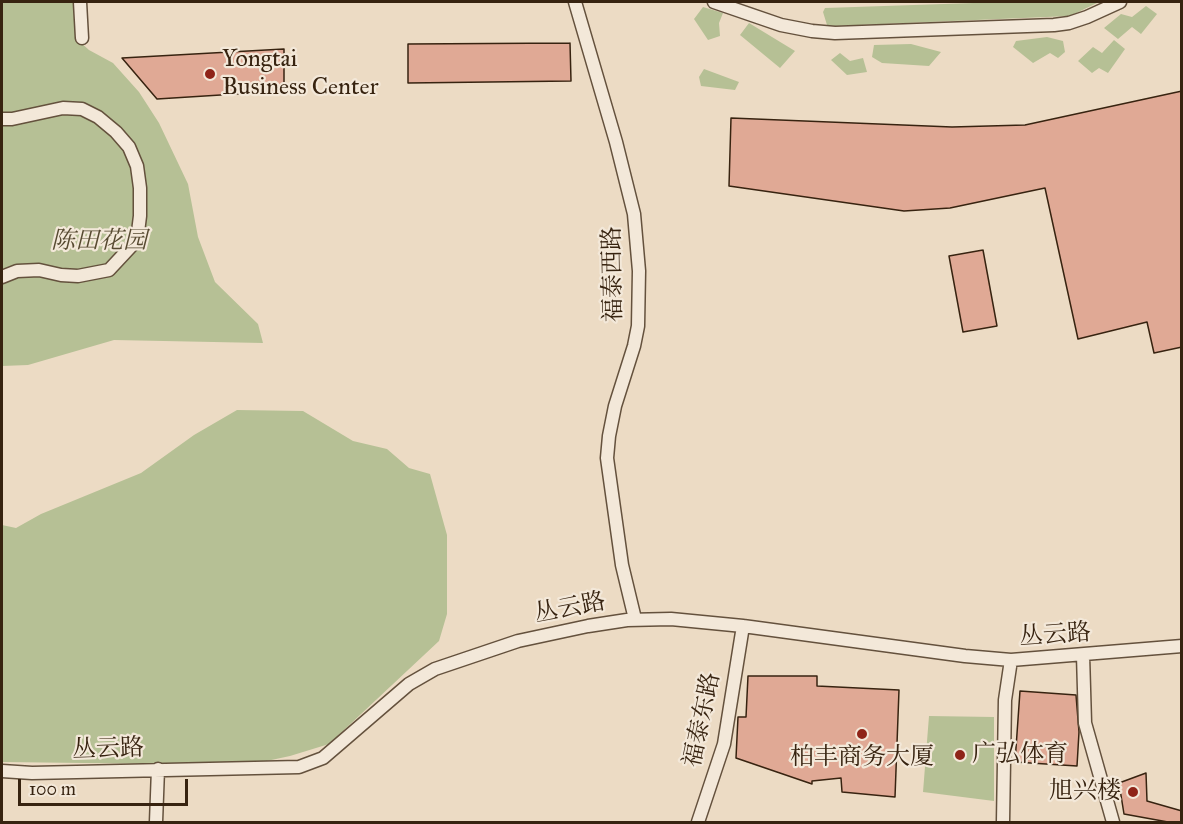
<!DOCTYPE html>
<meta charset="utf-8">
<style>
body{margin:0}
#map{position:relative;width:1183px;height:824px;overflow:hidden;background:#ecdbc4;font-family:"IM FELL Great Primer",serif}
canvas{display:block}
.frame{position:absolute;inset:0;border:3px solid #372310;pointer-events:none}
.scale{position:absolute;left:18px;top:779px;width:170px;height:27px;box-sizing:border-box;border:3px solid #372310;border-top:0;padding-left:8px;font-size:18px;line-height:21px;white-space:nowrap;color:#372310;-webkit-text-stroke:4px #f3e8d9;paint-order:stroke}
</style>
<div id="map">
<canvas width="1183" height="824"></canvas>
<div class="frame"></div>
<div class="scale">100 m</div>
</div>
<script>
const c = document.querySelector('canvas').getContext('2d');
c.lineJoin = 'round';
function fill(path, color) {
  c.fillStyle = color;
  c.fill(path, 'evenodd');
}
function toPath(rows) {
  const path = new Path2D();
  for (const r of rows) {
    path.moveTo(r[0], r[1]);
    for (let i = 2; i < r.length; i += 2) path.lineTo(r[i], r[i + 1]);
  }
  return path;
}
function trace(path, color, width, dash) {
  c.strokeStyle = color;
  c.lineWidth = width;
  c.lineCap = dash ? 'butt' : 'round';
  c.setLineDash(dash || []);
  c.stroke(path);
}
function drawText(font, color, halo, rows, align = 'center') {
  c.font = font + ' "IM FELL Great Primer","Noto Serif SC",serif';
  c.lineWidth = 4.5;
  c.setLineDash([]);
  c.textBaseline = 'middle';
  c.strokeStyle = halo;
  c.fillStyle = color;
  for (const [text, x, y, turn = 0] of rows) {
    c.save();
    c.translate(x, y);
    c.rotate((+turn || 0) * Math.PI / 180);
    c.textAlign = isNaN(turn) ? turn : align;
    if (halo) c.strokeText(text, 0, 0);
    c.fillText(text, 0, 0);
    c.restore();
  }
}
const green = toPath([
 [2,2,77,2,79,41,89,50,113,63,139,92,159,123,188,184,198,237,215,282,258,324,263,343,114,340,28,365,2,366],
 [1003,2,1099,2,1070,16,835,26,827,25,823,12,825,8],
 [1146,6,1157,14,1141,34,1132,27,1118,39,1104,28,1121,14,1132,17],
 [703,7,723,13,719,23,720,36,708,40,694,19],
 [749,23,795,51,780,68,740,35],
 [1047,37,1063,41,1065,52,1058,58,1050,53,1033,63,1013,47,1016,41],
 [1114,40,1125,49,1108,73,1099,68,1092,73,1078,61,1093,47,1102,53],
 [911,44,941,52,929,66,882,63,872,57,874,45],
 [840,53,850,61,863,58,867,72,847,75,831,60],
 [704,69,739,82,735,90,701,86,699,77],
 [237,410,303,411,353,441,387,449,409,468,430,474,447,535,447,614,439,641,329,744,290,756,248,765,2,762,2,525,16,528,41,514,141,473,194,435],
 [929,716,994,717,994,801,923,792]
]);
const building = toPath([
 [570,43,571,81,408,83,408,44,570,43],
 [284,49,284,91,157,99,122,58,284,49],
 [1182,91,1182,347,1154,353,1147,322,1078,339,1045,188,950,208,904,211,729,186,731,118,952,127,1025,125,1182,91],
 [983,250,997,326,963,332,949,256,983,250],
 [748,676,817,676,817,686,899,690,895,797,842,792,841,778,812,781,812,784,736,758,738,717,746,717,748,676],
 [1020,691,1076,695,1079,732,1077,766,1015,762,1020,691],
 [1146,773,1147,801,1182,811,1182,822,1168,822,1124,814,1119,783,1146,773]
]);
const minor = toPath([
 [80,2,82,38],
 [575,2,616,142,634,214,639,271,638,326,634,346,615,406,609,436,607,458,622,565,635,619],
 [714,2,781,25,812,31,835,33,1054,25,1069,23,1087,17,1120,2],
 [2,119,12,119,63,108,82,109,98,117,116,132,129,147,137,166,140,188,140,216,137,240,109,270,78,276,61,275,39,270,17,271,2,277],
 [1083,655,1085,723,1113,822],
 [2,771,32,773,299,767,323,758,409,684,435,669,518,641,588,626,627,620,671,619,743,626,965,656,1011,660,1182,646],
 [156,822,158,769],
 [698,822,724,744,743,626],
 [1003,822,1005,700,1011,660]
]);
const markers = [
 [210,74,6,"#8f2418"],
 [862,734,6,"#8f2418"],
 [960,755,6,"#8f2418"],
 [1133,792,6,"#8f2418"]
];
const poiNames = [
 ["Yongtai",222,60],
 ["Business Center",222,88],
 ["广弘体育",972,755],
 ["柏丰商务大厦",862,758,"center"],
 ["旭兴楼",1121,792,"right"]
];
const parkNames = [
 ["陈田花园",99,242]
];
const streetNames = [
 ["福泰西路",614,274,-91],
 ["丛云路",570,609,-11],
 ["丛云路",1055,636,-4],
 ["福泰东路",703,720,-78],
 ["丛云路",108,750,-2]
];
fill(green, '#b6c095');
fill(building, '#e0a995');
trace(building, '#372310', 1.5);
trace(minor, '#64513d', 15);
trace(minor, '#f3e8d9', 12);
for (const [x, y, r, color] of markers) {
  const dot = new Path2D();
  dot.arc(x, y, r, 0, 2 * Math.PI);
  c.fillStyle = color;
  c.fill(dot);
  trace(dot, '#f3e8d9', 2);
}
drawText('24px', '#372310', '#f3e8d9', poiNames, 'left');
drawText('italic 24px', '#574a31', '#f3e8d9', parkNames);
drawText('24px', '#372310', '#f3e8d9', streetNames);
</script>
